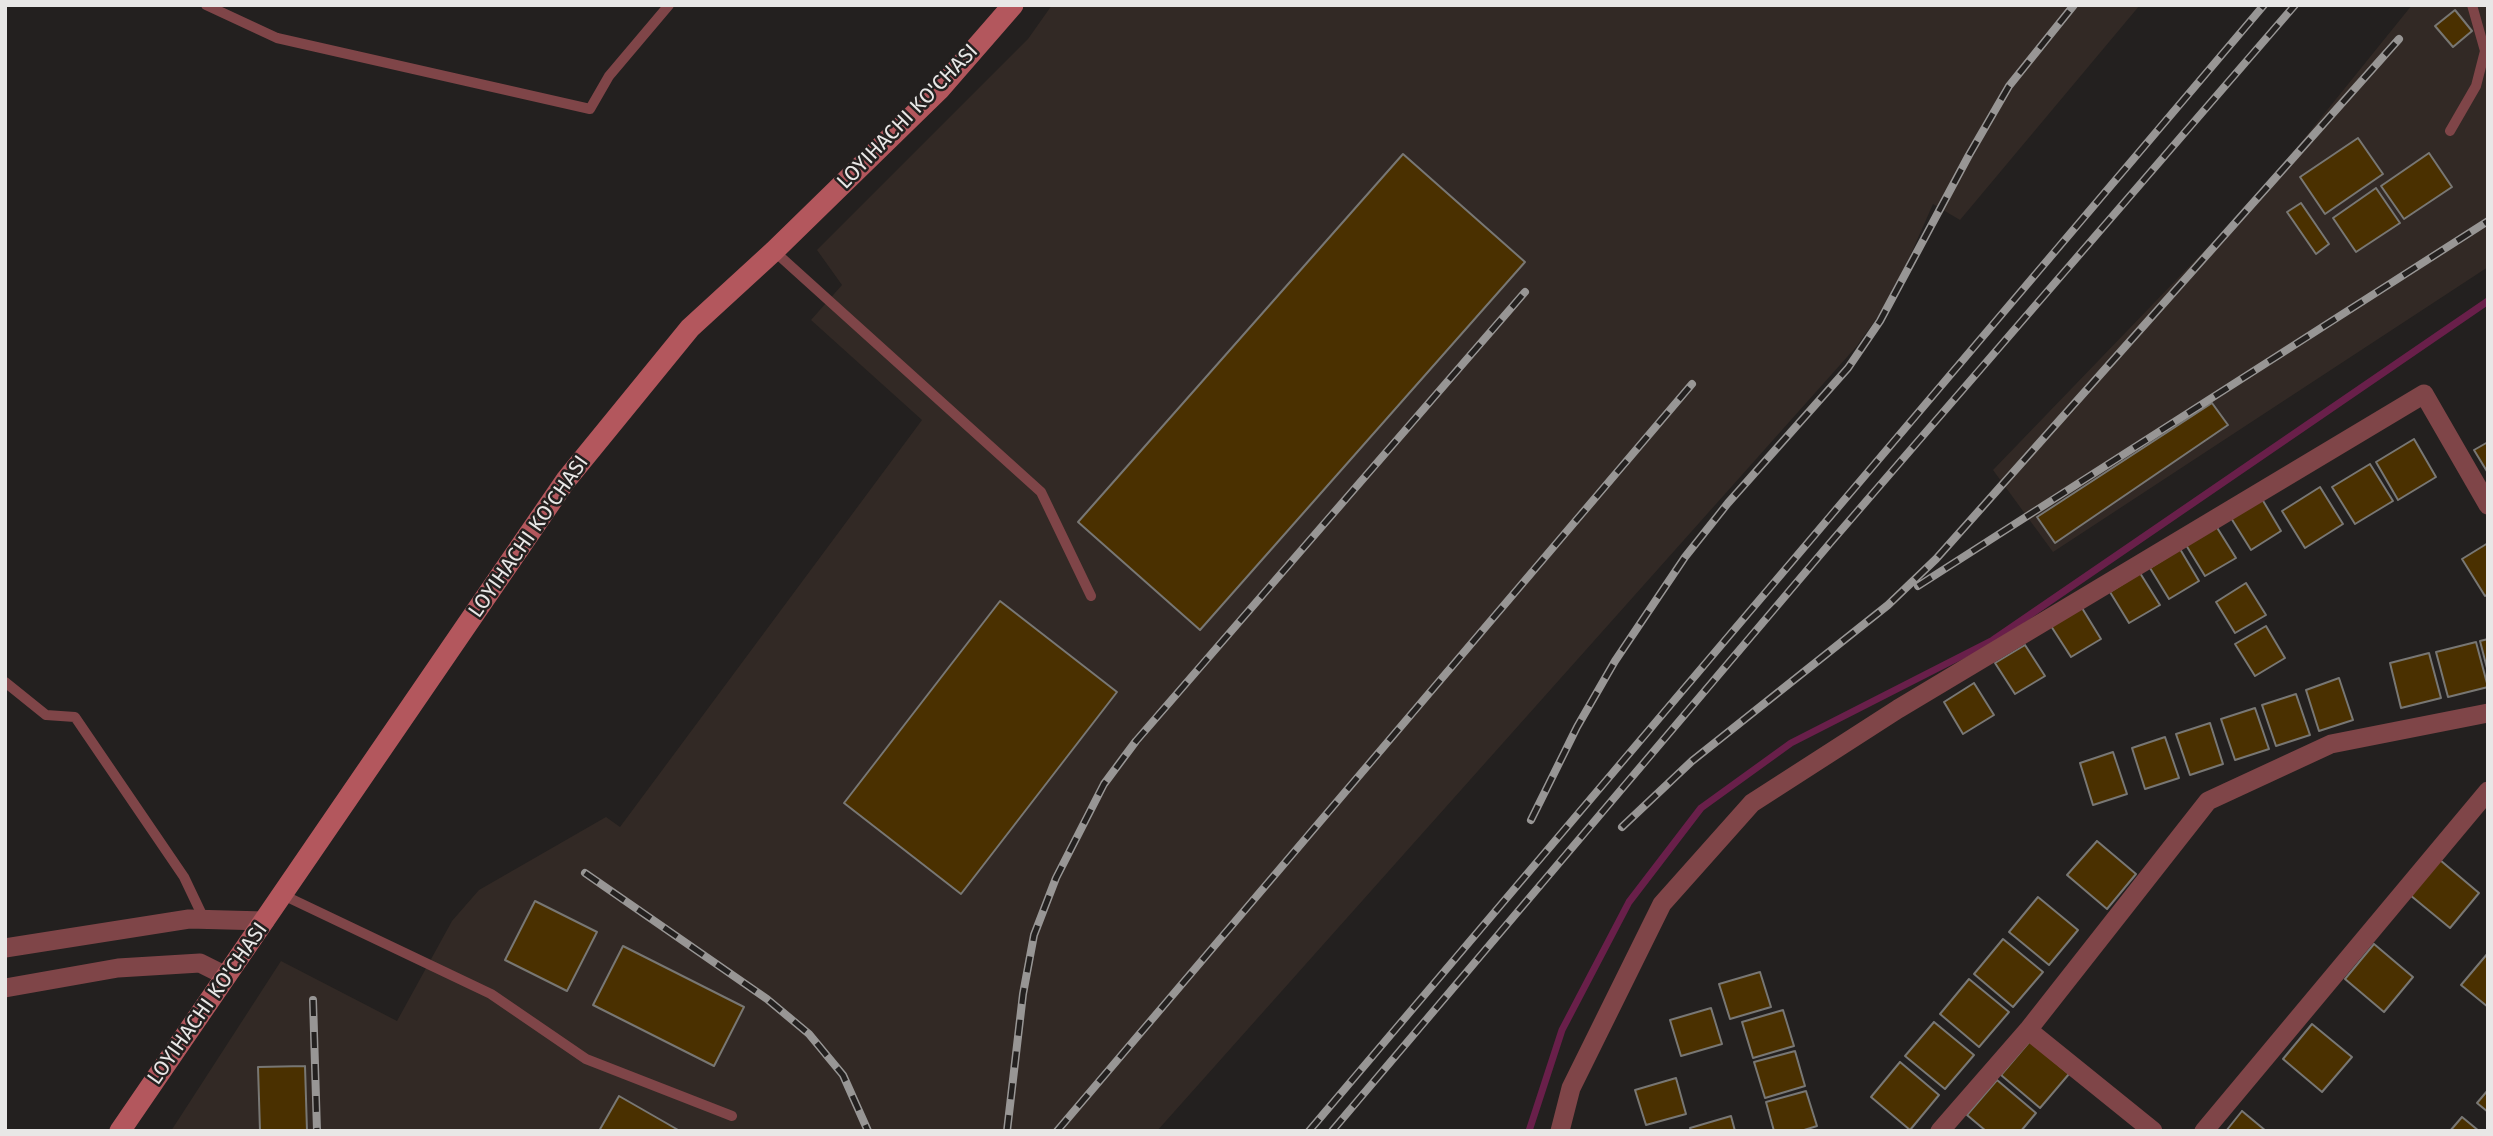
<!DOCTYPE html>
<style>
body{margin:0}
#map{position:relative;width:2493px;height:1136px;overflow:hidden;background:#23201f;font-family:"Fira Sans",sans-serif}
canvas{display:block}
.frame{position:absolute;inset:0;border:7px solid #e8e7e6;pointer-events:none}
</style>
<div id="map">
<canvas width="2493" height="1136"></canvas>
<div class="frame"></div>
</div>
<script>
const c = document.querySelector('canvas').getContext('2d');
c.lineJoin = 'round';
function fill(path, color) {
  c.fillStyle = color;
  c.fill(path, 'evenodd');
}
function toPath(rows) {
  const path = new Path2D();
  for (const r of rows) {
    path.moveTo(r[0], r[1]);
    for (let i = 2; i < r.length; i += 2) path.lineTo(r[i], r[i + 1]);
  }
  return path;
}
function trace(path, color, width, dash) {
  c.strokeStyle = color;
  c.lineWidth = width;
  c.lineCap = dash ? 'butt' : 'round';
  c.setLineDash(dash || []);
  c.stroke(path);
}
function drawText(font, color, halo, rows, align = 'center') {
  c.font = font + ' "Fira Sans",sans-serif';
  c.lineWidth = 5;
  c.setLineDash([]);
  c.textBaseline = 'middle';
  c.strokeStyle = halo;
  c.fillStyle = color;
  for (const [text, x, y, turn = 0] of rows) {
    c.save();
    c.translate(x, y);
    c.rotate((+turn || 0) * Math.PI / 180);
    c.textAlign = isNaN(turn) ? turn : align;
    if (halo) c.strokeText(text, 0, 0);
    c.fillText(text, 0, 0);
    c.restore();
  }
}
const built = toPath([
 [1052,5,2140,5,1960,220,1933,204,1892,297,1856,347,1157,1131,171,1131,281,961,397,1021,452,921,479,890,606,817,620,827,922,420,811,320,842,285,817,250,1028,39],
 [2412,5,2488,5,2488,267,2053,552,1993,470,2261,192]
]);
const stream = toPath([
 [1529,1131,1562,1030,1629,902,1701,808,1791,743,1993,640,2488,301]
]);
const building = toPath([
 [2455,10,2472,31,2453,47,2435,26,2455,10],
 [2358,138,2383,174,2325,214,2300,177,2358,138],
 [2429,153,2452,187,2404,219,2381,186,2429,153],
 [1403,154,1525,262,1200,630,1078,522,1403,154],
 [2376,188,2400,223,2356,252,2333,218,2376,188],
 [2301,203,2329,244,2316,254,2287,212,2301,203],
 [2212,403,2228,425,2055,543,2037,517,2212,403],
 [2414,439,2436,477,2398,500,2376,462,2414,439],
 [2488,442,2488,473,2474,450,2488,442],
 [2370,464,2393,501,2355,524,2332,487,2370,464],
 [2320,487,2343,524,2305,548,2282,511,2320,487],
 [2262,499,2281,531,2251,550,2231,518,2262,499],
 [2216,526,2236,558,2205,576,2186,545,2216,526],
 [2488,543,2488,594,2485,596,2462,559,2488,543],
 [2180,549,2199,581,2169,599,2150,568,2180,549],
 [2140,573,2160,605,2129,623,2110,592,2140,573],
 [2246,583,2266,615,2235,633,2216,602,2246,583],
 [1000,601,1117,692,961,894,844,803,1000,601],
 [2082,608,2101,639,2071,657,2051,626,2082,608],
 [2266,626,2285,658,2255,676,2235,644,2266,626],
 [2488,639,2488,672,2480,641,2488,639],
 [2476,642,2488,687,2448,697,2436,652,2476,642],
 [2025,645,2045,676,2015,694,1995,663,2025,645],
 [2429,653,2441,698,2401,708,2390,663,2429,653],
 [2339,678,2353,720,2319,731,2306,690,2339,678],
 [1974,683,1994,715,1963,734,1944,702,1974,683],
 [2296,694,2310,735,2276,746,2262,705,2296,694],
 [2255,708,2269,749,2235,760,2221,719,2255,708],
 [2210,723,2223,764,2190,775,2176,734,2210,723],
 [2165,737,2179,778,2145,789,2132,748,2165,737],
 [2113,752,2127,794,2093,805,2080,763,2113,752],
 [2097,841,2136,874,2107,909,2067,875,2097,841],
 [2440,860,2479,893,2450,928,2410,895,2440,860],
 [2038,897,2078,930,2049,965,2009,932,2038,897],
 [535,901,597,932,567,991,505,960,535,901],
 [2003,939,2043,972,2013,1007,1974,974,2003,939],
 [2374,944,2413,977,2384,1012,2345,979,2374,944],
 [623,946,744,1007,714,1066,593,1005,623,946],
 [2488,953,2488,1007,2461,985,2488,953],
 [1760,972,1771,1007,1730,1019,1719,984,1760,972],
 [1969,979,2009,1012,1979,1047,1940,1014,1969,979],
 [1711,1008,1722,1044,1681,1056,1670,1020,1711,1008],
 [1783,1010,1794,1046,1753,1058,1742,1022,1783,1010],
 [1934,1022,1974,1055,1945,1089,1905,1056,1934,1022],
 [2312,1024,2352,1057,2322,1092,2283,1059,2312,1024],
 [2030,1041,2069,1074,2040,1108,2001,1075,2030,1041],
 [1795,1051,1805,1086,1765,1098,1754,1062,1795,1051],
 [1900,1062,1939,1095,1910,1130,1871,1097,1900,1062],
 [305,1066,307,1131,260,1131,258,1067,305,1066],
 [1676,1078,1686,1114,1646,1125,1635,1090,1676,1078],
 [1997,1080,2036,1113,2021,1131,1986,1131,1967,1115,1997,1080],
 [2488,1090,2488,1112,2477,1103,2488,1090],
 [1806,1091,1817,1126,1801,1131,1774,1131,1766,1102,1806,1091],
 [619,1096,680,1131,599,1131,619,1096],
 [2242,1111,2266,1131,2226,1131,2242,1111],
 [1731,1116,1735,1131,1691,1131,1690,1128,1731,1116],
 [2462,1117,2479,1131,2450,1131,2462,1117]
]);
const lane = toPath([
 [206,5,277,38,590,109,609,76,669,5],
 [2450,131,2476,86,2485,51,2472,5],
 [774,251,1041,492,1091,596],
 [5,682,46,715,75,717,184,877,204,919],
 [283,895,491,994,586,1059,732,1116]
]);
const street = toPath([
 [5,948,189,919,265,921],
 [5,988,118,968,200,963,226,976],
 [2028,1030,2153,1131],
 [1560,1131,1571,1088,1662,904,1752,803,1898,709,2424,394,2488,505],
 [1940,1131,2028,1030,2208,801,2331,744,2488,713],
 [2204,1131,2488,791]
]);
const secondary = toPath([
 [120,1131,566,480,690,328,774,251,939,90,1013,5]
]);
const rail = toPath([
 [1918,586,2488,221],
 [1531,820,1577,727,1615,661,1685,557,1728,503,1848,368,1880,321,1969,155,2009,86,2074,5],
 [1622,827,1692,761,1888,605,1936,559,2399,39],
 [585,873,767,999,809,1034,843,1075,868,1131],
 [313,1000,317,1131],
 [1007,1131,1023,994,1034,935,1056,878,1104,784,1136,741,1525,292],
 [1057,1131,1692,384],
 [1309,1131,2264,5],
 [1332,1131,1831,542,2295,5]
]);
const streetNames = [
 ["LOYIHACHI KO'CHASI",908,117,-46],
 ["LOYIHACHI KO'CHASI",529,537,-55],
 ["LOYIHACHI KO'CHASI",208,1004,-55]
];
fill(built, '#322925');
trace(stream, '#691f4a', 7);
fill(building, '#4a3000');
trace(building, '#787774', 2);
trace(lane, '#7f4548', 10);
trace(street, '#7f4548', 19);
trace(secondary, '#b3575d', 21);
trace(rail, '#989695', 8);
trace(rail, '#23201f', 5, [16]);
drawText('21px', '#e8e7e6', '#23201f', streetNames);
</script>
